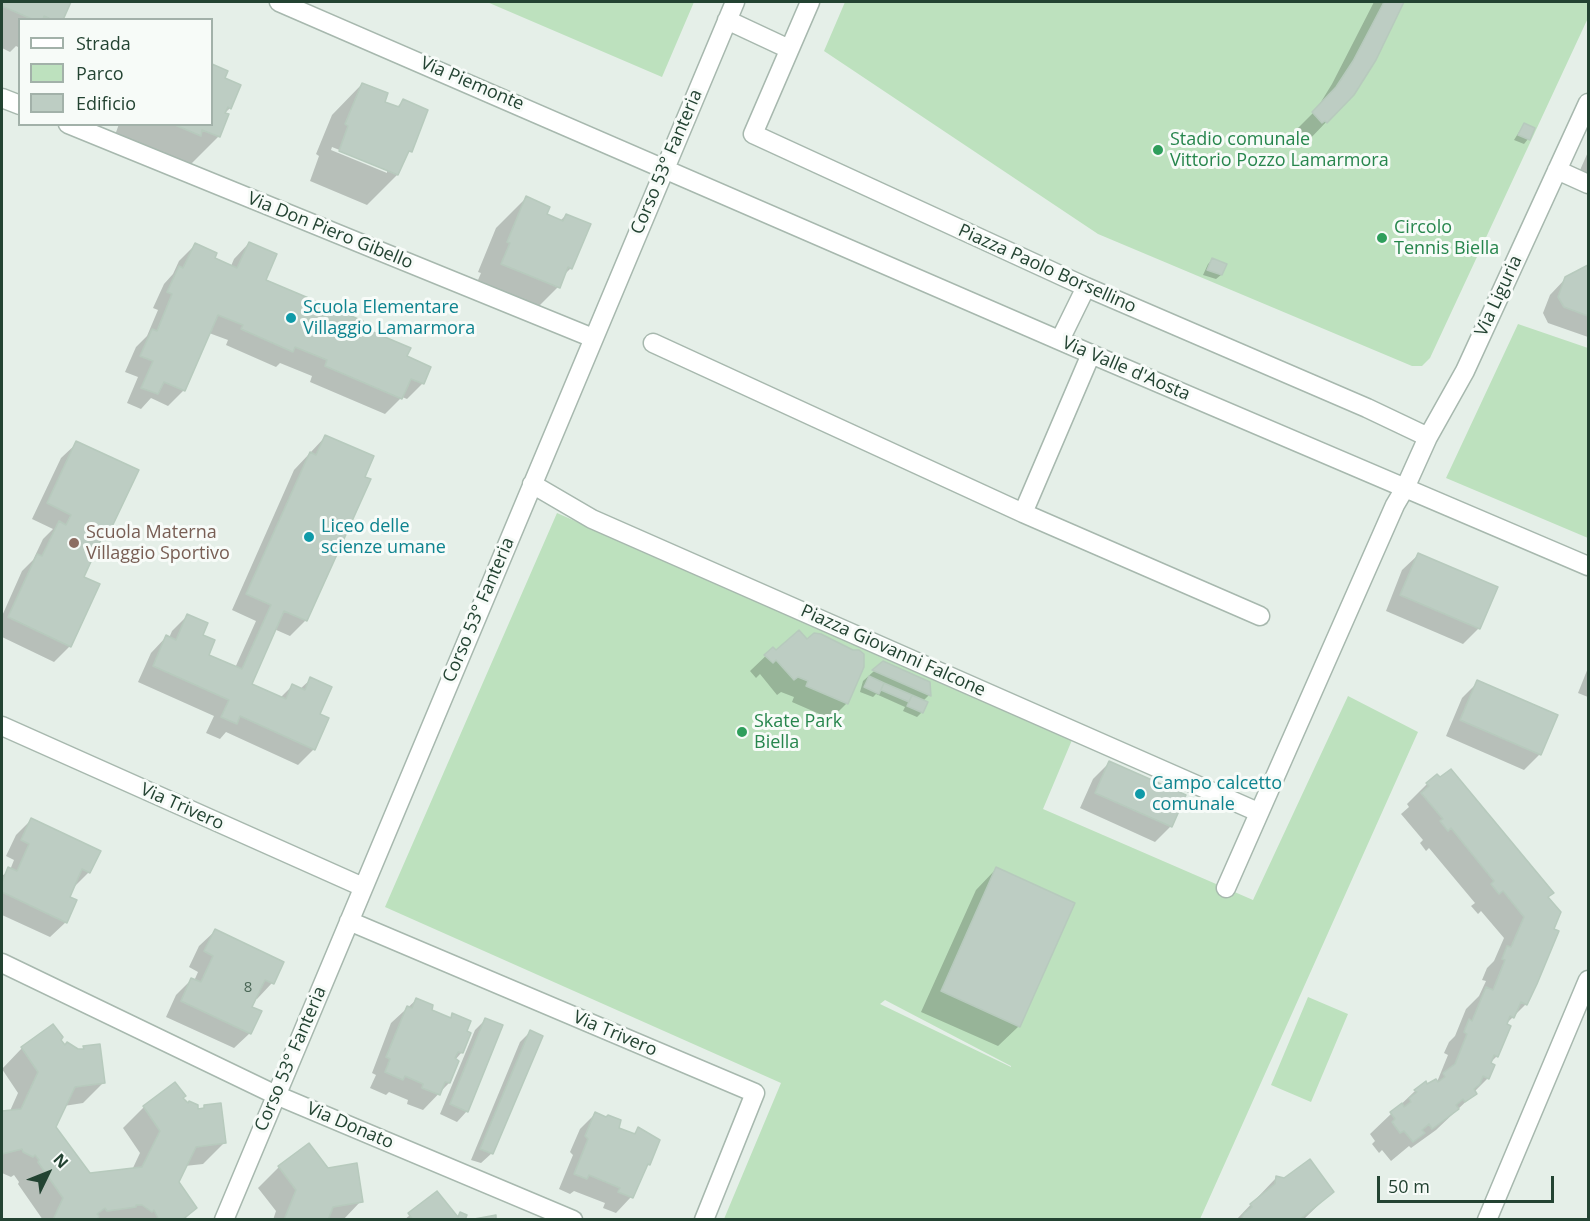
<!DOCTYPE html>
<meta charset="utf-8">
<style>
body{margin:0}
#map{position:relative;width:1590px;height:1221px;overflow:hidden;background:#e5efe8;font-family:"Open Sans",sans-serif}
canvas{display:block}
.frame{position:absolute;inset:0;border:3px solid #234332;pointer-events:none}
.legend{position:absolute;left:18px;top:18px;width:195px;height:108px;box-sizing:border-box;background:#f7fbf8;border:2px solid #a2b1a9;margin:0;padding:8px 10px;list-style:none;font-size:18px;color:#234332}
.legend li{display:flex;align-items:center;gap:12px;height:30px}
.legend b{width:30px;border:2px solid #a2b1a9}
.north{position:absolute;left:18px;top:1143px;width:60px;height:60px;-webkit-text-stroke:4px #f7fbf8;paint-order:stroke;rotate:47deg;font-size:16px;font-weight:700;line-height:24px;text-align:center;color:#234332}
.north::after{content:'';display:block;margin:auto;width:21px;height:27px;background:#234332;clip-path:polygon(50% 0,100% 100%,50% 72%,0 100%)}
.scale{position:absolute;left:1377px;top:1176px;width:177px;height:27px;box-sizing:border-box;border:3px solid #234332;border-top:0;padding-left:8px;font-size:18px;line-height:21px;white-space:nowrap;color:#234332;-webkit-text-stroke:4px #f7fbf8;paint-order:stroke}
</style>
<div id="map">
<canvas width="1590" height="1221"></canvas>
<div class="frame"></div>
<ul class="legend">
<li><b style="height:8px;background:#fff"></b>Strada</li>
<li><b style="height:16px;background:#bde1be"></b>Parco</li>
<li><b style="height:16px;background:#bdcdc3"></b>Edificio</li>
</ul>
<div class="north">N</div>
<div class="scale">50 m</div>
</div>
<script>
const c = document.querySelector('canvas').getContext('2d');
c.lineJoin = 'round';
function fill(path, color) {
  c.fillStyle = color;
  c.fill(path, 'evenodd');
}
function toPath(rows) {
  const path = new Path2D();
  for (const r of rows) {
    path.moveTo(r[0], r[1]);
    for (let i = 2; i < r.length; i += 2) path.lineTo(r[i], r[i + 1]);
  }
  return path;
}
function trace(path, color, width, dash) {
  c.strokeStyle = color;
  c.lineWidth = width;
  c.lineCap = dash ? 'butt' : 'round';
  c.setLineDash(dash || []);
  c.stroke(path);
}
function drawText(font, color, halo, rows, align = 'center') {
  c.font = font + ' "Open Sans",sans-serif';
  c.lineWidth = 6;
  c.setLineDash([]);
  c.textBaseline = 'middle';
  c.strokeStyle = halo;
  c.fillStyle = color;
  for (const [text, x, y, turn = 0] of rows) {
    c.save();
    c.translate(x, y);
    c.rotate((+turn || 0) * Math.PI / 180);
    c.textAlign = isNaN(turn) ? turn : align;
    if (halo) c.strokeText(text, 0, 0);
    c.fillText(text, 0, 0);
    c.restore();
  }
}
const green = toPath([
 [487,2,694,2,662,77],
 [845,2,1588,2,1588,18,1430,358,1422,366,1412,366,1098,234,824,51],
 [1518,324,1588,348,1588,538,1446,478],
 [557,513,1072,740,1043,809,1253,900,1348,696,1418,732,1200,1219,724,1219,781,1083,385,907],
 [885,1000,1011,1066,1011,1067,880,1004],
 [1308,997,1348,1014,1311,1102,1271,1085]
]);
const shadow = toPath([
 [2,2,70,2,62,20,20,20,20,48,16,46,10,52,2,48],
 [1374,2,1402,2,1375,59,1353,94,1306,143,1304,141,1300,143,1292,134,1316,110,1332,84],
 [212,65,226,71,223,79,230,108,224,114,227,115,218,137,188,167,115,135,119,124,212,124],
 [362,84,383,103,396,108,403,101,410,151,404,158,397,175,367,205,310,181,319,156,316,154,332,115],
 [332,147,387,169,387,173,331,150],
 [1524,124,1528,139,1524,144,1514,140],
 [1588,152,1588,182,1577,177],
 [526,198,545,215,560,221,566,215,571,268,563,276,558,287,528,317,472,294,481,273,478,272,496,228],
 [249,243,264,280,359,328,405,357,423,383,407,399,402,397,385,414,310,382,312,376,280,363,276,367,226,345,228,340,209,333,184,390,168,406,151,398,141,409,127,403,138,377,125,372,136,347,147,336,158,310,153,308,164,284,173,274,179,261,195,245,213,259,231,266,234,259],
 [1213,259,1221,275,1216,279,1203,275,1208,264],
 [1588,267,1588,337,1548,323,1543,313,1550,295,1566,278],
 [325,437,306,620,290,636,274,629,250,685,280,698,292,686,300,689,311,679,318,715,314,749,298,765,226,732,220,739,206,733,214,716,138,682,151,653,166,637,169,638,172,631,188,615,201,636,207,656,235,668,256,621,232,610,294,470],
 [77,443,108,532,99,541,82,577,70,646,54,662,2,637,2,616,22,571,33,560,43,539,53,529,32,519,61,458],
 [1418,555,1479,628,1463,644,1386,611,1402,570],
 [773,649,847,703,831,719,792,702,794,697,781,692,777,695,760,674,756,678,750,671],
 [883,663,929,683,929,695,923,701,922,712,917,717,903,711,905,707,876,694,873,697,860,692,863,681],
 [1588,668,1588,697,1578,693],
 [1478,682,1540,754,1524,770,1446,736,1462,698],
 [1109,763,1171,826,1155,842,1080,808,1093,779],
 [1427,784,1547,898,1526,1004,1505,1025,1497,1056,1489,1064,1488,1078,1474,1092,1475,1093,1436,1130,1411,1148,1409,1146,1391,1161,1382,1150,1379,1153,1372,1144,1375,1141,1370,1134,1415,1091,1437,1082,1448,1055,1444,1053,1449,1042,1455,1036,1466,1009,1479,996,1486,981,1482,980,1487,968,1494,961,1504,938,1481,911,1478,914,1471,906,1475,903,1429,848,1426,851,1420,843,1423,840,1401,814,1409,807,1407,804],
 [32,819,89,872,73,888,68,897,66,922,50,937,2,915,2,876,10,870,14,860,6,856,16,835],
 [996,869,1019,1026,998,1046,921,1012,976,890],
 [215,931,272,983,257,999,255,998,250,1008,250,1033,234,1048,166,1017,176,995,192,979,194,981,198,972,189,967,199,946],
 [416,1000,430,1011,449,1019,453,1015,465,1032,462,1052,455,1060,449,1083,423,1110,407,1104,408,1100,389,1092,386,1095,370,1088,376,1075,372,1073,391,1023],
 [485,1020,467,1111,457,1122,440,1114,475,1030],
 [52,1026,65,1047,81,1051,84,1048,104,1082,83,1103,64,1106,54,1127,89,1175,132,1170,140,1153,123,1128,144,1107,181,1098,197,1110,202,1110,205,1107,224,1143,203,1164,185,1166,177,1183,195,1208,184,1220,43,1220,18,1184,19,1182,14,1175,11,1177,2,1173,2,1112,10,1111,18,1093,2,1069,22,1048],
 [530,1032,492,1153,481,1163,471,1160,520,1042],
 [596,1113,606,1119,618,1129,633,1134,639,1129,649,1164,643,1170,631,1197,616,1213,603,1208,605,1203,574,1191,570,1194,559,1189,573,1155,570,1152,580,1129],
 [279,1167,328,1169,361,1201,343,1220,273,1220,276,1211,258,1188],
 [1276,1178,1332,1192,1303,1220,1236,1220],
 [437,1193,457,1218,461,1214,464,1220,404,1220]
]);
const building = toPath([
 [2,2,71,2,63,20,53,20,44,16,43,20,34,20,2,6,2,2],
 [1384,2,1404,2,1376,60,1354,95,1327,123,1325,121,1322,123,1312,112,1336,87,1353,61,1384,2],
 [212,64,228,71,225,78,241,85,231,109,228,107,225,113,229,114,220,137,202,130,201,136,173,124,212,124,212,64],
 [362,83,388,93,385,102,399,107,403,99,428,110,412,152,409,151,398,175,339,151,348,126,345,124,362,83],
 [1524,123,1535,128,1530,140,1518,135,1524,123],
 [526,196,550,207,547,214,563,221,566,214,591,224,572,269,568,267,560,288,501,264,510,243,507,242,526,196],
 [249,242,277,254,266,280,363,321,361,327,411,348,407,356,431,367,424,384,411,379,402,399,325,366,327,360,295,347,293,352,241,329,243,325,218,315,185,391,164,382,158,394,141,388,153,361,140,356,152,329,157,331,172,294,167,292,179,266,183,268,195,243,217,253,215,258,237,268,249,242],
 [1212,258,1227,264,1222,275,1207,270,1212,258],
 [1588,265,1588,316,1564,307,1558,297,1565,277,1588,265],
 [325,435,374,456,365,477,371,479,307,621,284,611,252,684,286,699,292,684,305,690,310,677,332,687,320,714,329,718,315,750,240,716,237,724,221,717,229,700,153,666,166,635,176,640,187,614,208,623,203,635,215,640,209,655,242,669,271,605,246,594,310,452,316,455,325,435],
 [76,441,139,470,109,533,105,531,84,577,100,584,71,647,8,617,37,554,42,556,59,521,66,525,71,515,47,503,76,441],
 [1418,553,1498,587,1480,629,1400,595,1418,553],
 [799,630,807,639,814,633,821,634,853,650,859,650,864,654,864,667,848,704,806,686,808,681,798,677,794,680,776,660,773,663,764,655,773,647,776,650,799,630],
 [883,661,930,682,931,696,872,670,883,661],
 [869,676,884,683,879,694,864,687,869,676],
 [1477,680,1558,715,1541,755,1460,720,1477,680],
 [884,683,912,695,909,702,881,690,884,683],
 [912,695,928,702,923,713,907,706,912,695],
 [1109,761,1186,795,1172,827,1095,793,1109,761],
 [1451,769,1554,893,1548,897,1561,912,1554,929,1559,931,1537,984,1527,1005,1521,1002,1514,1018,1510,1016,1507,1024,1511,1026,1498,1057,1494,1055,1491,1063,1495,1065,1489,1079,1483,1076,1480,1084,1474,1089,1477,1094,1465,1102,1463,1099,1456,1105,1459,1109,1432,1129,1429,1124,1422,1130,1425,1133,1413,1142,1404,1131,1400,1133,1392,1122,1395,1119,1390,1112,1402,1103,1404,1107,1411,1102,1409,1098,1417,1092,1414,1090,1426,1081,1427,1084,1436,1079,1438,1082,1445,1077,1443,1073,1455,1064,1467,1034,1464,1032,1469,1019,1472,1021,1486,987,1493,990,1505,960,1502,959,1507,946,1511,947,1524,917,1503,891,1499,894,1491,884,1494,881,1451,828,1448,831,1440,821,1443,819,1421,793,1429,786,1426,783,1437,774,1440,777,1451,769],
 [31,818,101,851,90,873,82,869,70,897,77,900,67,923,2,892,2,882,8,867,17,871,29,844,21,840,31,818],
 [996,867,1075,903,1020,1027,941,991,996,867],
 [215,929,284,962,274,984,265,980,252,1007,262,1011,251,1034,181,1001,191,978,201,982,213,956,204,951,215,929],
 [416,998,433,1005,432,1010,451,1018,452,1013,471,1021,467,1031,471,1033,463,1053,458,1052,455,1058,459,1061,450,1083,445,1082,440,1095,422,1088,423,1084,405,1076,403,1080,385,1072,390,1059,386,1057,407,1006,412,1008,416,998],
 [485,1018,503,1025,468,1112,450,1104,485,1018],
 [53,1024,63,1037,61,1040,65,1045,67,1042,78,1049,84,1049,83,1046,100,1044,105,1083,75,1087,56,1127,90,1173,142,1167,160,1131,143,1106,175,1082,186,1096,183,1098,188,1103,189,1101,198,1105,198,1109,204,1108,204,1105,221,1103,226,1143,196,1147,179,1182,197,1208,182,1220,159,1220,154,1210,152,1212,142,1205,136,1205,136,1207,107,1211,105,1208,97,1214,99,1216,97,1220,53,1220,63,1198,38,1162,39,1160,35,1155,33,1157,23,1152,22,1149,2,1154,2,1111,21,1109,38,1072,21,1047,53,1024],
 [530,1030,543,1036,493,1154,480,1149,530,1030],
 [595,1112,606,1117,608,1115,621,1120,619,1128,635,1134,638,1127,660,1140,650,1165,648,1164,633,1198,618,1192,620,1188,589,1175,587,1179,574,1174,588,1139,585,1136,595,1112],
 [309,1143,328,1168,357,1163,363,1202,333,1207,328,1220,284,1220,296,1190,278,1166,309,1143],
 [1310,1159,1334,1192,1299,1220,1241,1220,1244,1213,1252,1207,1250,1204,1275,1184,1276,1176,1284,1178,1310,1159],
 [437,1191,458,1217,460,1212,467,1215,465,1220,413,1220,408,1213,437,1191],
 [496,1215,496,1220,469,1220,496,1215]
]);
const minor = toPath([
 [279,2,1091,354,1588,566],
 [810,2,753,134,1086,287,1367,408,1428,437],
 [727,20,789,49],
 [2,98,20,105],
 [68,124,593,338],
 [1557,170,1588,184],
 [1060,340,1086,287],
 [653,343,1023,513],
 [1091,354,1023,513,1260,616],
 [532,484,592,519,1258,812],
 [2,726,363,887],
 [1226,888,1395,505,1405,488,1428,437,1465,371,1588,103],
 [349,921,755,1093,704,1220],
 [2,963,276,1095,573,1220],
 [224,1220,735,2],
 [1487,1220,1588,980]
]);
const markers = [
 [1158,150,6,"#2e9e5b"],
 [1382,238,6,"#2e9e5b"],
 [291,318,6,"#0f9aa8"],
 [309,537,6,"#0f9aa8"],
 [74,543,6,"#8d6e63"],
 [742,732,6,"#2e9e5b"],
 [1140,794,6,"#0f9aa8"]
];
const numberNames = [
 ["8",248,988]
];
const streetNames = [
 ["Via Piemonte",472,84,23],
 ["Corso 53° Fanteria",667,162,-67],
 ["Via Don Piero Gibello",330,231,22],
 ["Piazza Paolo Borsellino",1047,269,24],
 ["Via Liguria",1499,296,-65],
 ["Via Valle d'Aosta",1126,369,23],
 ["Corso 53° Fanteria",479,610,-67],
 ["Piazza Giovanni Falcone",893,651,24],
 ["Via Trivero",182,807,24],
 ["Via Trivero",615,1034,23],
 ["Corso 53° Fanteria",291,1059,-67],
 ["Via Donato",350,1126,23]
];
const leisureNames = [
 ["Stadio comunale",1170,140],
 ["Vittorio Pozzo Lamarmora",1170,161],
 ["Circolo",1394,228],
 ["Tennis Biella",1394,249],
 ["Skate Park",754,722],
 ["Biella",754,743]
];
const cultureNames = [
 ["Scuola Elementare",303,308],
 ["Villaggio Lamarmora",303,329],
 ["Liceo delle",321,527],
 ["scienze umane",321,548],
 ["Campo calcetto",1152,784],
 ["comunale",1152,805]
];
const educationNames = [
 ["Scuola Materna",86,533],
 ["Villaggio Sportivo",86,554]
];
fill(green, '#bde1be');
fill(shadow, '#0003');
fill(building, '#bdcdc3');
trace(building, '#b7cabd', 1.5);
trace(minor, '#a7b8ae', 21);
trace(minor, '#fff', 18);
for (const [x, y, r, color] of markers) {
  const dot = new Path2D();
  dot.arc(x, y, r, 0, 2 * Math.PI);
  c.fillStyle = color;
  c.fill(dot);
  trace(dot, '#f7fbf8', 2);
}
drawText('15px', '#4a6656', null, numberNames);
drawText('18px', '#234332', '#f7fbf8', streetNames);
drawText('18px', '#27864d', '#f7fbf8', leisureNames, 'left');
drawText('18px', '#0d838f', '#f7fbf8', cultureNames, 'left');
drawText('18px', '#785e54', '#f7fbf8', educationNames, 'left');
</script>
